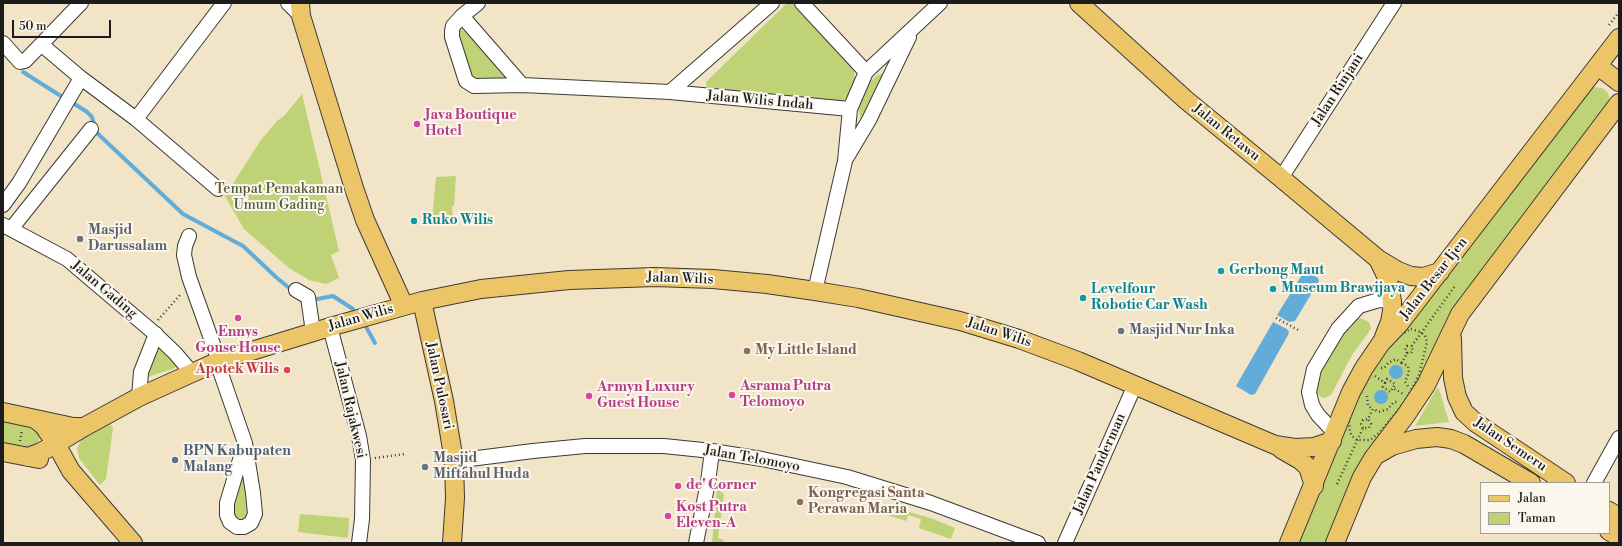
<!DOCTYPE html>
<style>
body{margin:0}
#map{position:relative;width:1622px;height:546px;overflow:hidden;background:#f1e4c7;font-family:"Libre Bodoni",serif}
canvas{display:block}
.frame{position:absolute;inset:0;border:4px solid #1c1c1c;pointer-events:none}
.legend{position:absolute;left:1480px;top:482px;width:130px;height:52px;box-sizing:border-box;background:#fbf7ec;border:1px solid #a29f99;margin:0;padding:5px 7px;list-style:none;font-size:12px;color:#1c1c1c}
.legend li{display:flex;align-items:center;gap:8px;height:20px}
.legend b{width:20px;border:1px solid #a29f99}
.scale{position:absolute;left:12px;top:20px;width:99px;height:18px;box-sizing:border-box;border:2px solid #1c1c1c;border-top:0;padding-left:5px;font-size:12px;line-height:14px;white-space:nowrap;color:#1c1c1c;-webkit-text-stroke:3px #fbf7ec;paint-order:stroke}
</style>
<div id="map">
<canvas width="1622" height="546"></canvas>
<div class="frame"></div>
<ul class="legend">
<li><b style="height:5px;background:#edc569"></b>Jalan</li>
<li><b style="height:11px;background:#bfd275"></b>Taman</li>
</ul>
<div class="scale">50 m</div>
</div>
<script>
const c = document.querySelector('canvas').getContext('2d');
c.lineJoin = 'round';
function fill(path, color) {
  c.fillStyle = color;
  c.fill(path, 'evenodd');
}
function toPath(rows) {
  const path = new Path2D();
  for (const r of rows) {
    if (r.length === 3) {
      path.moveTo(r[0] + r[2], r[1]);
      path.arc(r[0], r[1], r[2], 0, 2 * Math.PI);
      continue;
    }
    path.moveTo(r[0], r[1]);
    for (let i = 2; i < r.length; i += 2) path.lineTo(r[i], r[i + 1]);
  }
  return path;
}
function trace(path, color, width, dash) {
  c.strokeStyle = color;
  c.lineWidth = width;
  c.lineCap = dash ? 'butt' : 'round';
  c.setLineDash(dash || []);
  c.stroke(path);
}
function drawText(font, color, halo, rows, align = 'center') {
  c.font = font + ' "Libre Bodoni",serif';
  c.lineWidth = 4;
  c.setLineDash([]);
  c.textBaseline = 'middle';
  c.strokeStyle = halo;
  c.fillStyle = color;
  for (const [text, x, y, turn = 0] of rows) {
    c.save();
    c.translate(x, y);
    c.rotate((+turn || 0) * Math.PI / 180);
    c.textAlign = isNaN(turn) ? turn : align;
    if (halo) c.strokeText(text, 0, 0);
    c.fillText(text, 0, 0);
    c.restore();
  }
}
const green = toPath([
 [793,3,854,68,855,83,850,95,841,102,707,90,706,82,786,4],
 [460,28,464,31,511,79,472,81,457,31],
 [886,72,861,121,859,111,860,102,862,95,869,83,876,76],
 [1594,87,1602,88,1607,92,1609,96,1609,104,1451,316,1438,339,1414,388,1328,543,1294,543,1365,376,1589,89],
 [302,94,339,251,331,255,339,278,326,284,309,280,289,268,244,229,225,196,261,140,277,121,284,116],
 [456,176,454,206,452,206,453,223,432,221,436,177],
 [1360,318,1369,322,1371,328,1369,332,1352,355,1331,395,1324,398,1321,397,1315,391,1318,375,1331,349,1354,320],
 [158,345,176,364,175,368,148,377,144,376],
 [1437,388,1439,389,1449,422,1415,426],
 [3,420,35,428,40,436,38,445,31,450,3,446],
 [109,423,113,428,106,479,100,485,79,458,77,448,82,439],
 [242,467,249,507,245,518,238,519,234,516,232,505],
 [717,489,724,494,718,538,724,540,723,543,712,543],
 [883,504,933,519,955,528,951,539,919,528,921,519,908,515,906,521,880,513],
 [300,514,349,518,348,538,298,532]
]);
const water = toPath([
 [1305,270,1318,278,1319,281,1295,321,1289,322,1277,315],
 [1273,322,1287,329,1289,332,1288,335,1255,394,1251,395,1236,386],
 [1396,372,7],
 [1381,397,7]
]);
const stream = toPath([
 [23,72,64,98],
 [73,103,87,112,92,117,96,132,183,214,243,246,277,278,293,291],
 [312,300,333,296,353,309],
 [365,325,375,343]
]);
const path = toPath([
 [1609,25,1619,12],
 [1276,318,1298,330],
 [158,320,181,294],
 [1411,329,1421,332,1425,336,1427,342,1419,375,1404,403,1379,433,1370,440,1357,440,1352,436,1350,432,1349,421,1360,388,1389,345,1400,335,1411,329],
 [1407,353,1405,350,1407,346,1411,347],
 [1381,368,1384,368,1388,363,1396,359,1402,363],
 [1375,376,1385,383,1383,387,1390,392,1393,388,1403,394],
 [1385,383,1387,379,1395,384,1393,388],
 [1408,386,1405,382,1409,372,1408,366,1402,363,1407,353,1411,353,1413,350,1411,347,1455,286],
 [1367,396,1368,406,1373,409],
 [1363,428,1361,424,1363,420,1368,419],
 [20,441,22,430],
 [375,458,405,454],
 [1337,484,1363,428,1369,428,1371,424,1368,419,1373,409,1379,412,1388,409,1394,402,1397,402]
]);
const minor = toPath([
 [288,3,301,16],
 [478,3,462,16,453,26,452,31,452,37,466,81,474,86,522,85,670,92,850,109],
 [802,3,866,72],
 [462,16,522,85],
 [3,43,20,62,25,61,81,3],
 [42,45,81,78,136,119,218,189],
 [670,92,772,3],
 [136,119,224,3],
 [847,157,869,120,909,37],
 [1281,178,1394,3],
 [3,205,19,183,81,78],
 [3,225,67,259,153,332,175,353,192,373],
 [11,229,91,129],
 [189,236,185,246,184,255,189,277,219,361],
 [296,290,308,297,313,332],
 [815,291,845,161,850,109,866,72,940,3],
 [330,327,359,436,363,460,362,519,359,543],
 [217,362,245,443],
 [139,397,141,372,156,334],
 [1335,433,1318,415,1312,405,1309,392,1314,369,1338,329,1359,306,1379,300,1392,301],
 [245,443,253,493,255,514,251,523,244,527,237,527,230,522,227,515,227,503,245,443],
 [454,461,533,451,585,446,664,446,712,451,762,459,847,477,931,503,1038,543],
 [1594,483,1619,438],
 [696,543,708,482,712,451],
 [1065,543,1135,385]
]);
const major = toPath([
 [300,3,301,16,354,188,365,220,404,306],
 [1079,3,1186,100,1281,178,1378,259,1398,271,1411,276,1423,277,1440,272],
 [1598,66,1619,82],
 [1378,259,1388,280,1392,301,1392,311,1390,322,1384,337],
 [422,301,444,401,454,461,455,498,452,543],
 [1452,338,1453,378,1457,397,1464,412,1476,423,1566,483],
 [3,412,73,427,84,427],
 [35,419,43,425,56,444,71,471,133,543],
 [1281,449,1300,460,1308,467,1314,486],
 [3,452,39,459],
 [1378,454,1392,446,1416,439,1437,437,1451,439,1464,444,1531,483],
 [28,457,39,453,56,444,84,427,139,397,192,373,219,361,330,327,422,301,481,289,569,280,655,277,713,279,767,284,815,291,858,298,960,321,1019,339,1078,361,1275,445,1295,448,1314,447,1332,441],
 [1609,511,1619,517],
 [1609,531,1619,537],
 [1289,543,1351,392,1364,368,1381,343,1400,323,1619,38],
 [1335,543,1362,477,1374,457,1406,415,1426,385,1460,314,1619,103]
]);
const markers = [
 [417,124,4,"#d1479c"],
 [414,221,4,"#0f9aa8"],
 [80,239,4,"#6b7280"],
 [1221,271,4,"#0f9aa8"],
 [1273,289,4,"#0f9aa8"],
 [1083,298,4,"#0f9aa8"],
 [238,318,4,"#d1479c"],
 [1121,331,4,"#6b7280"],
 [747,351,4,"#8d6e63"],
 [287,370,4,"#e0444e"],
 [732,395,4,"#d1479c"],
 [589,396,4,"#d1479c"],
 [175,460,4,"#5c6f8a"],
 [425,467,4,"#6b7280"],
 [678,486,4,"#d1479c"],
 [800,502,4,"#8d6e63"],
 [668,516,4,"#d1479c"]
];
const streetNames = [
 ["Jalan Rinjani",1338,90,-57],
 ["Jalan Wilis Indah",760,101,5],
 ["Jalan Retawu",1226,133,39],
 ["Jalan Wilis",680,279,2],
 ["Jalan Besar Ijen",1434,279,-52],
 ["Jalan Gading",104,290,40],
 ["Jalan Wilis",361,318,-16],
 ["Jalan Wilis",999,333,18],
 ["Jalan Pulosari",439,386,78],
 ["Jalan Rajakwesi",350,410,77],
 ["Jalan Semeru",1510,445,34],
 ["Jalan Telomoyo",752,459,10],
 ["Jalan Panderman",1100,464,-66]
];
const hotelNames = [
 ["Java Boutique",425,116],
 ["Hotel",425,132],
 ["Ennys",238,333,"center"],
 ["Gouse House",238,349,"center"],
 ["Asrama Putra",740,387],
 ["Telomoyo",740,403],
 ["Armyn Luxury",597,388],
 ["Guest House",597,404],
 ["de' Corner",686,486],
 ["Kost Putra",676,508],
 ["Eleven-A",676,524]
];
const parkNames = [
 ["Tempat Pemakaman",279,190],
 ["Umum Gading",279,206]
];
const cultureNames = [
 ["Ruko Wilis",422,221],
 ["Gerbong Maut",1229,271],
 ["Museum Brawijaya",1281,289],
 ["Levelfour",1091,290],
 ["Robotic Car Wash",1091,306]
];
const worshipNames = [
 ["Masjid",88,231],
 ["Darussalam",88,247],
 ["Masjid Nur Inka",1129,331],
 ["Masjid",433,459],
 ["Miftahul Huda",433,475]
];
const educationNames = [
 ["My Little Island",755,351],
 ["Kongregasi Santa",808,494],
 ["Perawan Maria",808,510]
];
const healthNames = [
 ["Apotek Wilis",279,370]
];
const serviceNames = [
 ["BPN Kabupaten",183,452],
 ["Malang",183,468]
];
fill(green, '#bfd275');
fill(water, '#62acda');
trace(stream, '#62acda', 4);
trace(minor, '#3c3a36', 16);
trace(major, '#3c3a36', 20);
trace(path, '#3c3a36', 2.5, [1, 3]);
trace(minor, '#fff', 14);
trace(major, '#edc569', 18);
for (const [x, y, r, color] of markers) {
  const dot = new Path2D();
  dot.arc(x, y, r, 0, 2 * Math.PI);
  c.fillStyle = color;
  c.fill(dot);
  trace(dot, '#fbf7ec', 1.5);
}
drawText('14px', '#1c1c1c', '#fbf7ec', streetNames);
drawText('bold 14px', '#b23c85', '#fbf7ec', hotelNames, 'left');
drawText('14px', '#555c3b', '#fbf7ec', parkNames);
drawText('bold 14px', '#0d838f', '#fbf7ec', cultureNames, 'left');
drawText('bold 14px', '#5b616d', '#fbf7ec', worshipNames, 'left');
drawText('bold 14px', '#785e54', '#fbf7ec', educationNames, 'left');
drawText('bold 14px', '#be3a42', '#fbf7ec', healthNames, 'right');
drawText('bold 14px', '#4e5e75', '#fbf7ec', serviceNames, 'left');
</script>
